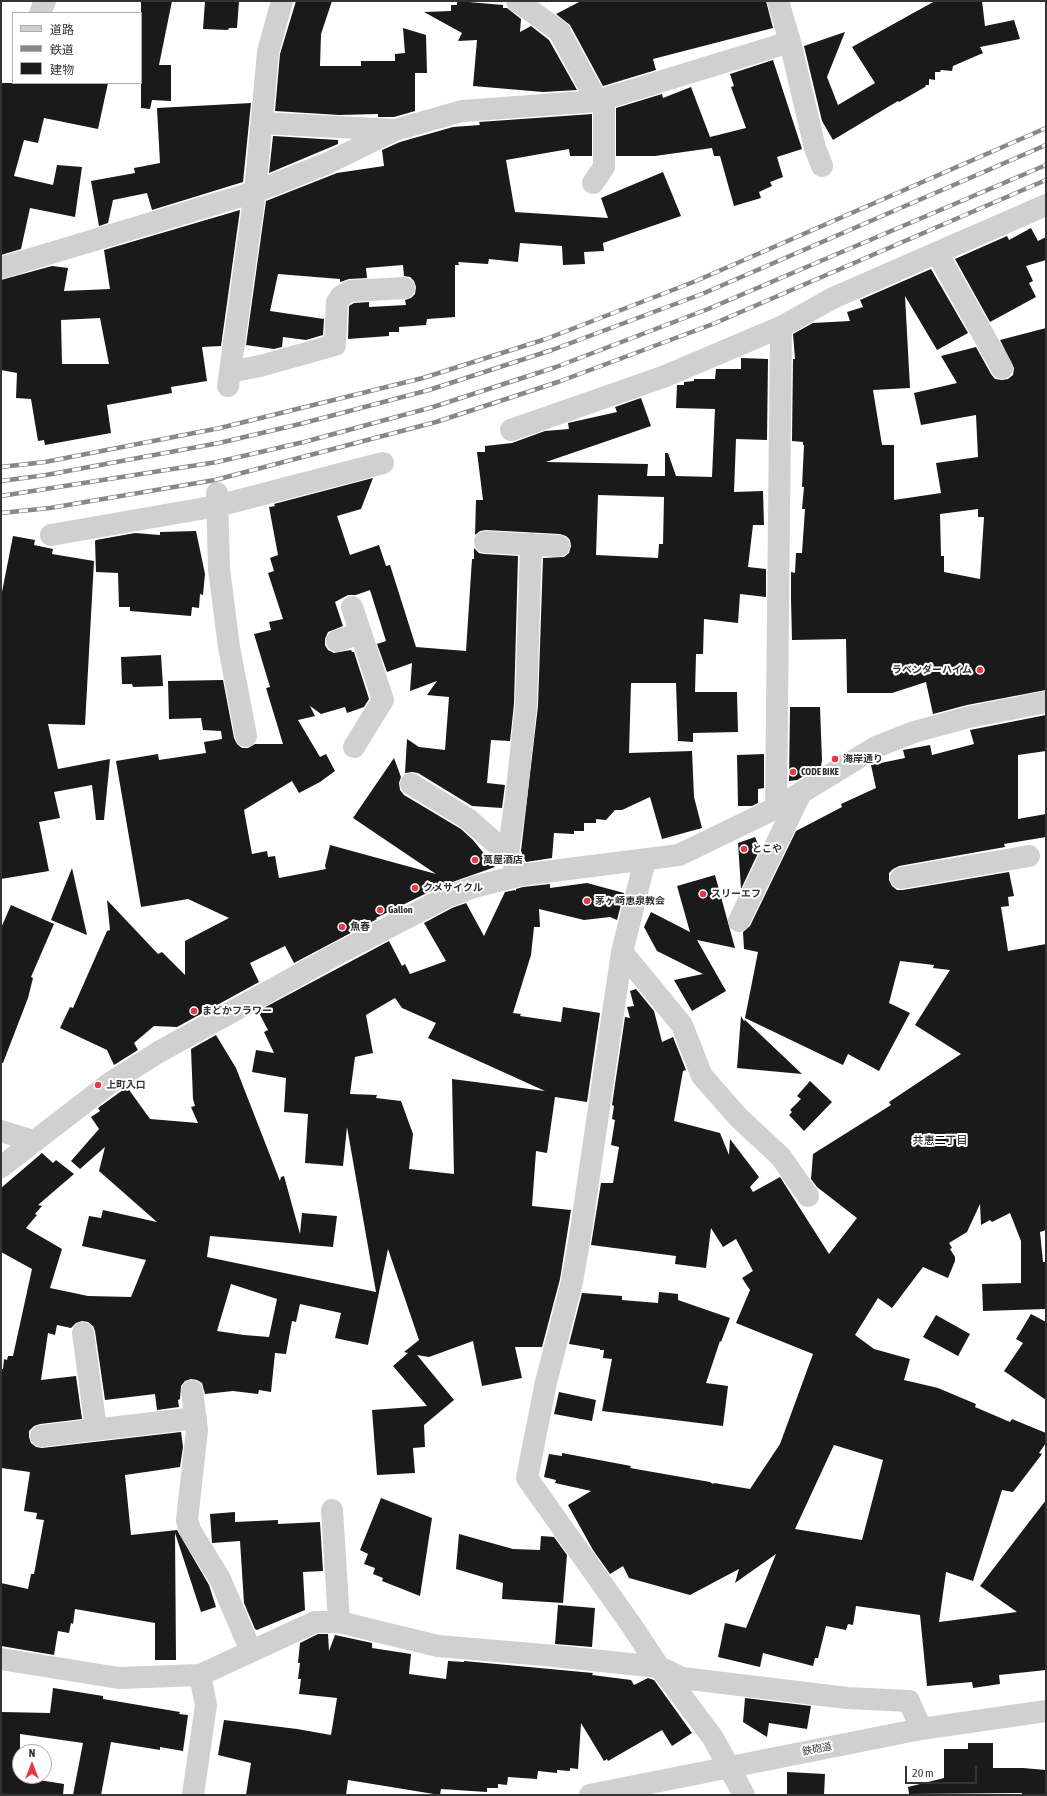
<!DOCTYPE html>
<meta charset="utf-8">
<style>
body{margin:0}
#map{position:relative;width:1047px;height:1796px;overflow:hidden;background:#fff;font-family:"Asap Condensed","Noto Sans JP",sans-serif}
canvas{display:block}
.frame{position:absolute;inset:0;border:2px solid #333;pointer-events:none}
.legend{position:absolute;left:12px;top:12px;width:130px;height:72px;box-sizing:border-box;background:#fff;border:1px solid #adadad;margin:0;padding:5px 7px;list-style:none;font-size:12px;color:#333}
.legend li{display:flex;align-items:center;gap:8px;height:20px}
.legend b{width:20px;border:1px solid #adadad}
.north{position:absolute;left:12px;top:1744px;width:40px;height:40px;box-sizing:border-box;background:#fff;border:1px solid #adadad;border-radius:50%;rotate:0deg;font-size:11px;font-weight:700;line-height:16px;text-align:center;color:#333}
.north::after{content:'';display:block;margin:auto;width:14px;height:18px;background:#e63946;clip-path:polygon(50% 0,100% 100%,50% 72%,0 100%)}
.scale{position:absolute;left:905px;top:1766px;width:72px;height:18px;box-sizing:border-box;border:2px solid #333;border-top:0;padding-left:5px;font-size:12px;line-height:14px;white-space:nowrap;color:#333;-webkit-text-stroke:3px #fff;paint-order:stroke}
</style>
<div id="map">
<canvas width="1047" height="1796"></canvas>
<div class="frame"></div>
<ul class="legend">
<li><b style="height:5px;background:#d0d0d0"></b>道路</li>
<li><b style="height:5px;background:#888"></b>鉄道</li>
<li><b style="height:11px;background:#1a1a1a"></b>建物</li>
</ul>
<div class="north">N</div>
<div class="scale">20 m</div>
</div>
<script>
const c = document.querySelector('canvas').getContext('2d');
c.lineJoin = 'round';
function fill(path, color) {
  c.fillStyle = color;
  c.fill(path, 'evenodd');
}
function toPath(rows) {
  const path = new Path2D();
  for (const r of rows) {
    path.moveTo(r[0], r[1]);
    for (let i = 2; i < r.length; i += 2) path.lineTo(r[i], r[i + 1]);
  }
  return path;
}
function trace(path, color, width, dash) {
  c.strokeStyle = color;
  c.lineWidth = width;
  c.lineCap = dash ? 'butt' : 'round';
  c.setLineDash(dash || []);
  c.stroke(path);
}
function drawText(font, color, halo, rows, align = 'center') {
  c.font = font + ' "Asap Condensed","Noto Sans JP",sans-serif';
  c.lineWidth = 4;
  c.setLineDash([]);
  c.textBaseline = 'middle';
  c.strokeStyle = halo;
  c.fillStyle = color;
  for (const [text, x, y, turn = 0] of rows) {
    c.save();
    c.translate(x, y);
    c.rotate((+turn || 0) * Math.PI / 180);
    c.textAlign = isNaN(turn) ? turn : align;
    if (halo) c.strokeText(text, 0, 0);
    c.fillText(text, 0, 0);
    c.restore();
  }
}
const building = toPath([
 [141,1,172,1,159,65,171,65,171,101,152,100,150,109,141,108],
 [205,1,239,1,237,28,229,28,228,30,203,29],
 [296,1,332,1,321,34,320,66,361,66,361,61,395,61,395,54,405,53,403,28,426,35,427,73,415,73,415,111,394,117,378,117,378,114,339,115,275,111,280,54],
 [457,1,503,5,503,8,507,8,521,19,520,32,531,26,549,40,577,90,543,92,473,86,477,40,458,41,462,33,424,12,451,11,451,5,457,5],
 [581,1,766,1,773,28,653,59,656,70,603,86,570,25,556,14],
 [935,1,982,1,985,26,1014,20,1020,39,980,47,983,53,953,66,952,71,941,70,940,72,935,72,935,80,929,79,929,85,926,85,925,87,899,102,898,101,833,140,822,121,804,46,845,32,827,77,838,105,875,83,852,47],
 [773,60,802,149,777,157,783,177,770,182,772,186,759,192,761,198,734,206,720,156,714,156,712,148,655,156,616,156,616,108,662,94,663,98,691,87,710,137,746,128,731,87,734,86,730,74],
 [1,83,108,83,98,129,44,118,38,143,24,140,14,176,53,185,57,165,82,167,75,217,30,208,21,249,1,255],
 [251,103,243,182,152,210,147,193,113,200,108,223,99,226,91,181,135,173,134,168,160,163,157,108],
 [592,114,592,156,570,156,569,149,506,160,515,212,608,218,601,198,663,172,681,216,603,243,604,251,584,252,585,264,563,265,562,246,520,243,518,262,489,259,488,264,458,262,459,265,455,265,455,317,427,319,426,325,399,327,399,332,389,332,389,336,348,339,349,306,354,303,369,302,369,307,406,305,405,300,411,298,415,294,416,287,414,281,410,277,404,276,403,265,366,268,367,278,349,279,340,282,340,279,278,274,270,311,324,319,323,335,306,340,283,337,282,347,274,349,246,345,266,201,337,173,384,166,382,150,400,142,453,127,480,125,479,122],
 [273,136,338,140,338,144,269,173],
 [240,210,221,346,202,347,207,381,171,387,172,393,107,405,111,433,45,445,44,440,38,441,31,399,16,398,17,373,1,370,1,280,52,266,68,268,64,291,110,289,104,250],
 [100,318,109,364,62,364,61,320],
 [1031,228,1038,241,1046,237,1046,260,1026,266,1033,281,1029,283,1036,297,990,322,955,259,1007,236,1009,240],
 [931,269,968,333,937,350,905,296,910,388,873,390,882,445,894,445,894,500,941,493,936,463,978,457,976,415,921,425,914,393,957,383,941,356,976,347,991,374,995,379,1002,380,1008,379,1013,375,1014,368,1000,340,1046,328,1046,690,967,705,933,714,926,682,892,693,847,693,846,639,792,640,791,599,791,572,795,573,796,553,802,553,805,509,802,509,804,487,802,487,804,445,803,445,803,442,792,441,793,359,795,359,793,334,813,323,850,321,847,312,863,307,860,300],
 [978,509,978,517,984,517,980,579,944,572,944,556,941,556,940,514],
 [741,358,768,359,767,440,736,439,734,492,763,491,764,525,753,525,748,567,766,569,766,597,740,594,738,623,704,619,703,654,696,654,695,692,737,692,738,732,693,733,693,742,678,741,676,683,631,683,629,753,692,751,694,797,702,828,662,839,650,797,622,810,615,810,606,820,596,819,596,823,584,823,584,831,574,831,574,834,554,833,552,858,526,862,521,851,538,706,543,558,564,557,569,553,571,546,570,540,566,536,560,534,486,530,480,531,475,535,476,500,483,500,477,452,485,452,485,446,512,443,545,431,569,429,568,423,617,412,615,407,641,398,651,426,546,462,648,464,647,476,665,476,665,453,668,453,676,476,712,477,715,409,676,408,677,385,684,385,684,382,694,381,694,379,715,379,716,369,741,369],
 [598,495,664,497,663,544,659,544,658,558,596,555],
 [373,478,361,509,337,516,350,555,379,545,386,566,390,565,416,647,466,651,472,559,474,559,474,548,479,553,484,554,518,556,514,704,510,741,491,740,487,783,505,785,502,808,472,806,418,773,412,772,405,773,407,739,419,747,445,750,449,697,427,695,437,681,410,691,412,663,387,672,377,644,386,641,370,590,356,595,348,595,335,602,343,626,328,632,325,639,325,645,328,650,334,653,351,650,352,652,354,652,369,699,364,707,347,713,345,707,321,714,310,706,315,716,298,720,320,757,326,754,335,771,320,782,299,793,292,781,244,810,252,854,267,851,268,857,275,856,279,878,326,869,325,866,330,845,436,874,353,818,394,758,401,777,399,783,400,790,404,795,461,829,473,840,495,867,441,886,376,918,377,919,294,963,285,946,250,963,259,982,177,1027,154,1026,134,1043,138,1050,114,1065,107,1050,60,1028,70,1007,73,1008,107,931,110,930,107,900,158,954,162,952,185,975,185,941,229,918,188,899,141,907,116,761,158,754,159,760,206,753,204,742,222,739,221,731,203,730,201,718,169,719,168,681,223,680,234,738,237,744,242,748,248,748,255,744,283,744,266,688,270,687,254,634,271,630,269,622,283,619,268,573,274,571,270,558,278,555,269,507,275,506,274,504],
 [196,531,205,574,203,595,200,594,199,608,192,607,191,616,130,611,130,607,119,607,118,573,96,572,95,541,96,540,135,533,160,535,160,532],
 [13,536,35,540,34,545,53,549,52,554,94,561,85,725,48,724,58,769,110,759,104,820,96,820,92,785,54,792,60,818,39,822,49,871,1,879,1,597],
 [161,655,163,686,133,687,132,684,122,684,121,657],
 [790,707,820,707,822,760,821,766,797,780,789,781],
 [1046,715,1046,751,1018,755,1018,819,1046,814,1046,837,1004,844,1005,847,899,866,893,869,889,873,889,880,892,886,897,890,903,890,1009,872,1014,896,1008,897,1009,906,1001,907,1008,951,1046,944,1046,1230,1040,1232,1043,1262,1046,1262,1046,1309,983,1311,982,1284,1021,1283,1021,1241,1010,1213,992,1222,990,1220,981,1225,980,1204,967,1232,949,1243,952,1248,950,1249,955,1257,955,1261,948,1278,923,1267,892,1308,878,1298,855,1335,874,1349,910,1359,904,1380,938,1388,976,1404,975,1407,1010,1422,1012,1419,1046,1433,1046,1443,1039,1453,1042,1454,1013,1492,1002,1490,973,1581,946,1572,939,1622,1017,1612,980,1586,1046,1500,1046,1670,999,1675,1000,1684,973,1688,972,1682,927,1686,920,1615,856,1606,853,1625,848,1624,846,1630,826,1626,818,1658,815,1658,813,1666,763,1653,760,1667,718,1657,725,1623,746,1628,776,1554,735,1583,739,1569,690,1595,629,1578,623,1566,610,1574,593,1550,568,1505,591,1491,555,1483,556,1480,544,1477,549,1454,562,1456,562,1453,631,1466,630,1468,710,1482,713,1484,714,1483,750,1489,780,1444,813,1354,736,1323,750,1290,742,1278,753,1271,736,1239,723,1247,711,1228,706,1268,675,1264,676,1256,591,1245,601,1183,613,1183,619,1147,611,1145,615,1120,612,1119,614,1106,612,1105,625,1017,630,1018,627,1007,634,1006,630,991,636,989,654,1011,662,1042,673,1037,686,1070,683,1071,674,1121,720,1133,729,1155,730,1139,759,1177,750,1187,753,1192,780,1177,829,1254,857,1218,817,1187,811,1179,813,1154,891,1105,889,1102,961,1054,915,1025,950,970,933,968,934,965,900,961,889,1003,910,1013,879,1071,848,1054,843,1065,745,1018,758,952,744,949,743,932,750,926,796,831,842,807,841,804,876,788,871,765,905,758,903,750,930,745,932,755,974,744,970,730],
 [834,1445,883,1460,862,1540,795,1529],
 [764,754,764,788,758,789,758,803,752,806,738,806,737,755],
 [755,837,760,849,741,889,738,843],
 [72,868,87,935,51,920],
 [715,875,735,948,697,940,726,991,692,1011,674,980,703,974,657,951,644,927,651,912,690,932,677,886],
 [587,883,624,893,617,920,610,917,584,920,539,909,540,927,534,927,531,955,513,1013,521,1014,520,1016,561,1022,563,1007,600,1013,587,1102,555,1097,547,1153,536,1151,532,1206,571,1210,560,1279,542,1347,515,1347,522,1378,482,1386,473,1341,429,1357,417,1355,454,1400,424,1425,425,1447,413,1448,415,1473,377,1475,372,1410,427,1406,393,1366,408,1353,404,1352,419,1340,388,1249,368,1345,335,1338,341,1313,300,1304,296,1322,292,1321,286,1354,275,1353,271,1392,259,1390,258,1394,233,1391,205,1394,202,1383,197,1380,191,1379,185,1381,181,1386,180,1399,178,1400,179,1407,157,1410,155,1394,105,1400,95,1331,93,1326,88,1322,82,1321,76,1323,71,1328,57,1325,55,1335,48,1333,41,1380,76,1376,82,1419,40,1424,34,1426,29,1431,29,1437,31,1443,36,1447,42,1448,181,1432,183,1447,180,1467,125,1475,131,1535,177,1530,209,1585,216,1607,201,1612,175,1533,176,1660,155,1660,155,1623,75,1609,73,1624,71,1623,69,1633,58,1631,54,1655,1,1646,1,1583,28,1589,31,1574,34,1574,44,1520,36,1519,37,1513,24,1511,30,1472,1,1468,1,1369,3,1369,4,1359,7,1360,8,1356,13,1356,32,1269,1,1252,1,1188,42,1153,53,1163,56,1160,74,1174,38,1205,42,1206,35,1214,37,1215,26,1228,62,1249,50,1288,88,1296,131,1297,146,1260,82,1246,89,1216,101,1218,103,1210,157,1222,99,1171,105,1147,80,1169,71,1161,99,1129,91,1117,100,1111,98,1108,127,1087,150,1119,198,1123,191,1107,195,1106,193,1099,191,1049,216,1035,236,1068,280,1181,281,1177,284,1176,300,1234,302,1213,337,1216,333,1247,210,1236,207,1257,376,1292,347,1127,343,1166,305,1163,308,1114,284,1112,286,1078,252,1072,256,1050,274,1053,264,1032,268,1030,258,1011,389,941,402,966,405,964,410,974,446,961,424,923,452,908,466,903,484,936,505,892,515,890,516,891,516,889,523,887,550,884,550,888],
 [395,998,402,1008,436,1023,428,1038,545,1091,452,1079,454,1174,409,1169,413,1134,401,1101,376,1098,377,1095,350,1094,355,1057,373,1053,366,1015],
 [231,1284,277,1299,269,1337,244,1335,217,1331],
 [11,905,54,924,31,977,33,978,28,998,3,1063,1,1063,1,928],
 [741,1016,744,1021,745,1020,802,1074,737,1068],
 [810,1081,832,1102,804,1131,789,1115,792,1112,790,1110,801,1099,797,1096],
 [659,1292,678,1294,678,1300,730,1318,721,1342,720,1341,706,1383,728,1386,723,1426,602,1411,612,1359,603,1358,604,1350,600,1350,600,1349,569,1344,582,1293,622,1296,622,1300,658,1303],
 [1031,1314,1046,1322,1046,1400,1004,1371,1023,1343,1016,1339],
 [936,1315,970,1334,958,1356,923,1337],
 [559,1392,596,1400,592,1421,554,1414],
 [381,1498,432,1518,420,1596,382,1581,383,1578,373,1574,375,1568,364,1564,368,1554,360,1550],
 [235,1512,235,1522,278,1520,278,1524,320,1522,323,1571,303,1572,305,1610,257,1630,255,1629,244,1603,240,1541,212,1543,210,1514],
 [459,1534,513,1549,540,1550,541,1536,554,1537,567,1555,563,1603,502,1599,503,1583,456,1569],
 [558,1605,595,1608,592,1647,555,1644],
 [318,1634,328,1634,329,1651,335,1635,372,1643,372,1648,411,1654,409,1674,446,1679,448,1661,464,1662,464,1661,593,1673,592,1675,631,1680,634,1685,648,1678,654,1680,692,1733,672,1746,662,1730,608,1761,607,1759,604,1761,581,1723,578,1769,570,1768,570,1771,557,1770,557,1773,538,1771,537,1779,508,1777,507,1785,498,1784,498,1788,487,1788,487,1792,441,1789,440,1795,348,1780,346,1795,246,1795,251,1763,218,1755,224,1720,297,1729,331,1735,337,1698,299,1694,301,1679,298,1679,300,1663,298,1663,300,1643],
 [53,1688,103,1696,103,1699,180,1712,179,1714,188,1715,183,1751,160,1747,160,1750,111,1742,101,1795,73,1795,83,1743,20,1734,20,1777,64,1784,63,1795,1,1795,1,1712,50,1713],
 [745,1698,811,1706,807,1729,769,1723,767,1737,743,1722],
 [968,1743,993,1743,993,1768,1023,1768,1046,1770,1046,1795,1022,1795,1022,1793,909,1794,908,1787,944,1778,944,1749,968,1749],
 [787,1772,825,1774,824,1795,787,1795]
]);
const minor = toPath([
 [517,1,559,31,597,101],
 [778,1,790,42,815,148,822,166],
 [40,13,45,1],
 [262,123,395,130],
 [593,183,604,167,604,99],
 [937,253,1002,368],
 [1,268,255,192,328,163,395,130,462,111,597,101,790,42],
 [230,372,260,366,335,345,337,302,341,296,350,291,404,288],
 [228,386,255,192,268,52,282,1],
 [511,430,663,377,781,327,833,298,1046,205],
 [217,493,219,569,229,647,246,736],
 [51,535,217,506,383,463],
 [485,542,559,546],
 [352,607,383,700,354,747],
 [337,641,361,633],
 [411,784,468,819,508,854,514,864],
 [776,808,781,327],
 [508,854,516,798,526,705,531,544],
 [645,860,622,952,581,1230,572,1282,546,1382,527,1478,632,1626,659,1667,672,1683,713,1738,744,1795],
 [901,878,1029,856],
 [739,921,797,801,802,792],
 [622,952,682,1025,702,1076,739,1118,781,1157,808,1196],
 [1,1131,33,1141],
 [1,1167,110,1083,157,1053,335,955,447,897,474,887,521,875,679,855,776,808,876,747,914,732,969,717,1046,702],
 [83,1333,96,1429],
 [192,1391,197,1430,187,1520,190,1530,220,1579,251,1651],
 [41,1436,196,1418],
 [332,1510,339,1622],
 [1,1659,119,1678,200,1675,315,1622,339,1622,438,1646,544,1655,659,1667,682,1678,847,1698,909,1701,921,1729],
 [193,1795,206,1705,200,1675]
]);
const tertiary = toPath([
 [590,1795,921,1729,1046,1711]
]);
const rail = toPath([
 [1,467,45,462,220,428,423,378,546,339,696,281,1046,128],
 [1,481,46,475,219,443,300,424,429,390,552,350,702,294,1046,145],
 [1,496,217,462,304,442,433,407,556,367,708,309,1046,165],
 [1,513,50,508,215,480,436,422,558,382,713,324,1046,180]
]);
const markers = [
 [980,670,4,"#e63946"],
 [835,759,4,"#e63946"],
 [793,772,4,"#e63946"],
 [744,849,4,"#e63946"],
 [475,860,4,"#e63946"],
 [415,888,4,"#e63946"],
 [703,894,4,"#e63946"],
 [587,901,4,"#e63946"],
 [380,910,4,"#e63946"],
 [342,927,4,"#e63946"],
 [194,1011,4,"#e63946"],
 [98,1085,4,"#e63946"]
];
const poiNames = [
 ["ラベンダーハイム",972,670,"right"],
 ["海岸通り",843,759],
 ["CODE BIKE",801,772],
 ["とこや",752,849],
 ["萬屋酒店",483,860],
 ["クメサイクル",423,888],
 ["スリーエフ",711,894],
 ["茅ヶ崎恵泉教会",595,901],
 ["Gallon",388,910],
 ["魚春",350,927],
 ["まどかフラワー",202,1011],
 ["上町入口",106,1085]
];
const streetNames = [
 ["鉄砲道",817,1749,-11]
];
const neighbourhoodNames = [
 ["共恵二丁目",940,1141]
];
fill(building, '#1a1a1a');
trace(minor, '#d0d0d0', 22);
trace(tertiary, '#d0d0d0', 22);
trace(rail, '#888', 4.5);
trace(rail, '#fff', 3, [9]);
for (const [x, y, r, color] of markers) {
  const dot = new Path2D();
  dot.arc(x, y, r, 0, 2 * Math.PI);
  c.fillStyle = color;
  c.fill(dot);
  trace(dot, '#fff', 1.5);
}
drawText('bold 10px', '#333', '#fff', poiNames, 'left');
drawText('10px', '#333', '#fff', streetNames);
drawText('11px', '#000', '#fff', neighbourhoodNames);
</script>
